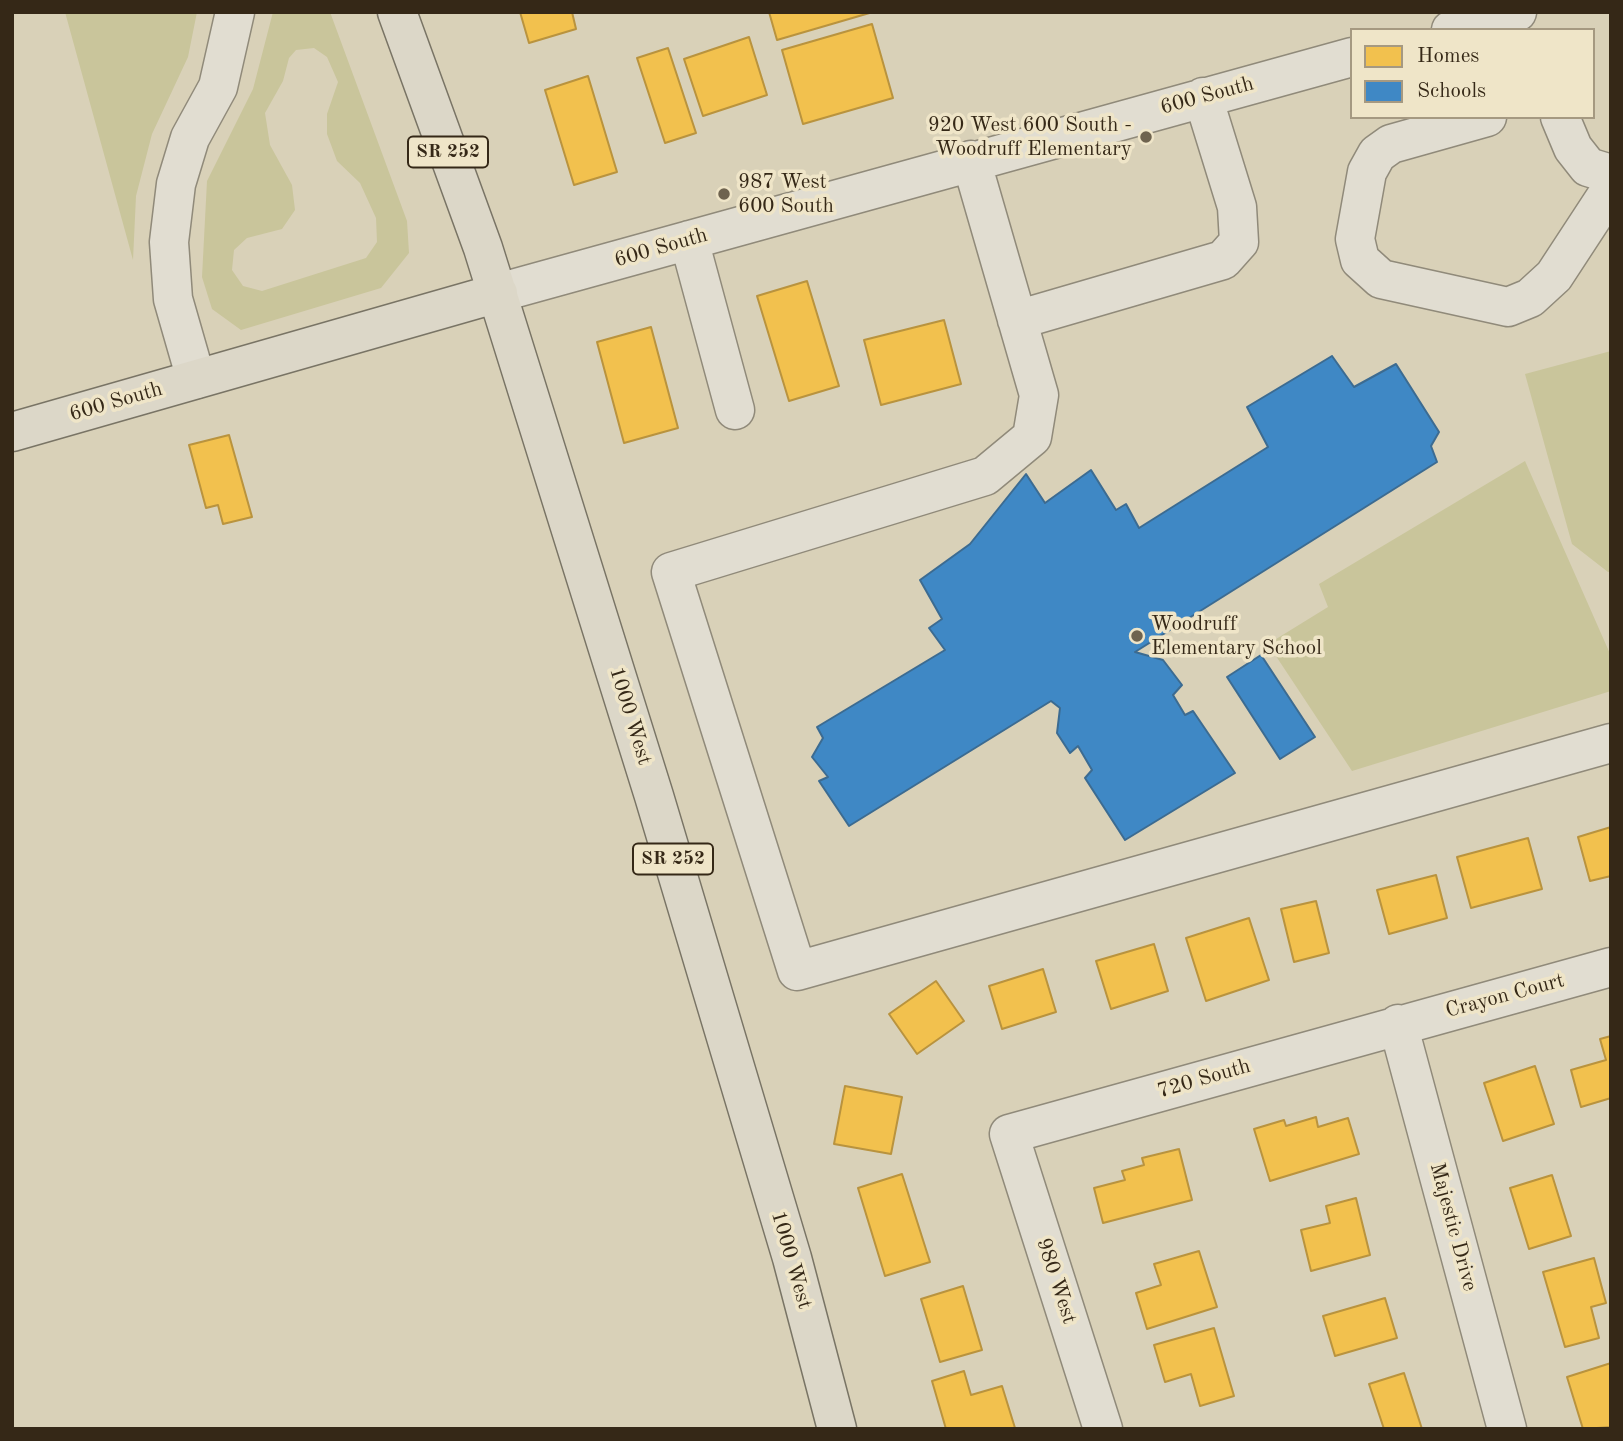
<!DOCTYPE html>
<style>
body{margin:0}
#map{position:relative;width:1623px;height:1441px;overflow:hidden;background:#d9d1b8;font-family:"Old Standard TT",serif}
canvas{display:block}
.frame{position:absolute;inset:0;border:14px solid #352817;pointer-events:none}
.legend{position:absolute;left:1350px;top:28px;width:245px;height:91px;box-sizing:border-box;background:#efe5c8;border:2px solid #a59981;margin:0;padding:9px 12px;list-style:none;font-size:21px;color:#352817}
.legend li{display:flex;align-items:center;gap:14px;height:35px}
.legend b{width:35px;border:2px solid #a59981}
</style>
<div id="map">
<canvas width="1623" height="1441"></canvas>
<div class="frame"></div>
<ul class="legend">
<li><b style="height:19px;background:#f2c14e"></b>Homes</li>
<li><b style="height:19px;background:#3f88c5"></b>Schools</li>
</ul>
</div>
<script>
const c = document.querySelector('canvas').getContext('2d');
c.lineJoin = 'round';
function fill(path, color) {
  c.fillStyle = color;
  c.fill(path, 'evenodd');
}
function toPath(rows) {
  const path = new Path2D();
  for (const r of rows) {
    path.moveTo(r[0], r[1]);
    for (let i = 2; i < r.length; i += 2) path.lineTo(r[i], r[i + 1]);
  }
  return path;
}
function trace(path, color, width, dash) {
  c.strokeStyle = color;
  c.lineWidth = width;
  c.lineCap = dash ? 'butt' : 'round';
  c.setLineDash(dash || []);
  c.stroke(path);
}
function drawText(font, color, halo, rows, align = 'center') {
  c.font = font + ' "Old Standard TT",serif';
  c.lineWidth = 7;
  c.setLineDash([]);
  c.textBaseline = 'middle';
  c.strokeStyle = halo;
  c.fillStyle = color;
  for (const [text, x, y, turn = 0] of rows) {
    c.save();
    c.translate(x, y);
    c.rotate((+turn || 0) * Math.PI / 180);
    c.textAlign = isNaN(turn) ? turn : align;
    if (halo) c.strokeText(text, 0, 0);
    c.fillText(text, 0, 0);
    c.restore();
  }
}
const green = toPath([
 [65,12,197,12,188,57,152,134,136,196,133,260],
 [273,12,330,12,407,221,409,253,381,288,241,330,212,309,202,277,207,181,253,89],
 [314,48,327,57,338,82,327,114,327,134,337,161,360,183,376,218,377,242,366,258,262,291,243,286,232,270,234,250,247,238,282,229,295,210,292,185,270,145,265,113,283,81,289,58,296,50],
 [1611,351,1611,572,1608,572,1572,544,1525,374],
 [1525,461,1611,656,1611,691,1352,771,1268,644,1328,607,1319,584]
]);
const homes = toPath([
 [520,12,572,12,576,29,529,43,520,12],
 [769,12,873,12,777,40,769,12],
 [872,24,893,98,803,124,782,50,872,24],
 [749,37,767,95,703,116,684,59,749,37],
 [668,48,696,133,665,143,637,58,668,48],
 [588,76,617,172,574,185,545,90,588,76],
 [807,281,839,386,789,401,757,296,807,281],
 [944,320,961,384,881,405,864,340,944,320],
 [651,327,678,428,624,443,597,342,651,327],
 [229,435,252,517,223,524,218,505,206,508,189,445,229,435],
 [1611,827,1611,876,1590,881,1578,837,1611,827],
 [1528,838,1542,889,1471,908,1457,857,1528,838],
 [1436,875,1447,918,1389,934,1377,890,1436,875],
 [1316,901,1329,953,1294,962,1281,909,1316,901],
 [1249,918,1269,980,1206,1001,1186,938,1249,918],
 [1154,944,1168,991,1111,1009,1096,961,1154,944],
 [1043,969,1056,1012,1002,1029,989,986,1043,969],
 [936,981,964,1021,917,1054,889,1014,936,981],
 [1611,1036,1611,1098,1581,1107,1571,1070,1606,1060,1600,1039,1611,1036],
 [1535,1066,1554,1124,1503,1141,1484,1083,1535,1066],
 [845,1086,902,1097,891,1154,834,1144,845,1086],
 [1316,1117,1318,1127,1348,1118,1359,1154,1270,1181,1254,1129,1284,1120,1286,1126,1316,1117],
 [1179,1149,1192,1200,1103,1223,1094,1188,1125,1180,1122,1171,1144,1165,1142,1158,1179,1149],
 [902,1174,930,1262,885,1276,858,1188,902,1174],
 [1552,1175,1571,1236,1529,1249,1510,1188,1552,1175],
 [1356,1198,1370,1255,1311,1271,1301,1230,1330,1223,1326,1206,1356,1198],
 [1199,1251,1217,1307,1147,1329,1136,1293,1161,1285,1154,1264,1199,1251],
 [1594,1258,1606,1303,1591,1307,1599,1338,1565,1347,1543,1272,1594,1258],
 [963,1286,982,1350,940,1362,921,1299,963,1286],
 [1385,1298,1397,1338,1335,1356,1323,1316,1385,1298],
 [1214,1328,1234,1396,1200,1406,1191,1374,1165,1382,1154,1345,1214,1328],
 [1611,1363,1611,1427,1583,1429,1567,1377,1611,1363],
 [964,1371,971,1395,1002,1386,1015,1428,946,1429,932,1381,964,1371],
 [1404,1373,1422,1429,1384,1429,1369,1384,1404,1373]
]);
const schools = toPath([
 [1332,356,1354,387,1396,364,1439,432,1431,446,1437,462,1135,652,1163,660,1182,685,1173,695,1185,715,1193,711,1235,773,1125,840,1085,778,1092,770,1078,746,1070,753,1057,733,1060,708,1051,701,849,826,819,781,828,777,812,757,823,738,817,727,945,650,929,628,942,619,920,580,970,544,1026,474,1045,503,1091,470,1116,510,1126,504,1139,528,1268,447,1247,407,1332,356],
 [1261,655,1315,737,1280,759,1227,677,1261,655]
]);
const minor = toPath([
 [1451,30,1517,12],
 [1487,117,1391,144,1377,154,1367,172,1355,239,1360,260,1381,279,1508,307,1530,298,1554,276,1611,189],
 [1560,117,1573,148,1588,167,1611,174],
 [971,160,1039,395,1032,437,985,476,671,572,797,971,1611,743],
 [689,240,735,410],
 [498,293,1352,57],
 [1017,320,1223,260,1239,242,1237,207,1203,97],
 [196,379,173,299,169,242,176,184,190,138,218,87,235,12],
 [1398,1024,1507,1429],
 [1103,1429,1009,1134,1611,967]
]);
const major = toPath([
 [397,12,483,248,654,796,792,1258,837,1429],
 [12,432,498,293]
]);
const markers = [
 [1146,137,7,"#6e634f"],
 [724,194,7,"#6e634f"],
 [1137,636,7,"#6e634f"]
];
const shields = [
 [448,152,80],
 [673,859,80]
];
const shieldNames = [
 ["SR 252",448,152],
 ["SR 252",673,859]
];
const streetNames = [
 ["600 South",1207,96,-15],
 ["600 South",661,248,-16],
 ["600 South",116,402,-16],
 ["1000 West",630,716,73],
 ["Crayon Court",1505,996,-15],
 ["720 South",1204,1079,-16],
 ["Majestic Drive",1453,1227,75],
 ["1000 West",791,1260,74],
 ["980 West",1056,1281,72]
];
const poiNames = [
 ["920 West 600 South -",1132,125,"right"],
 ["Woodruff Elementary",1132,149,"right"],
 ["987 West",738,182],
 ["600 South",738,206],
 ["Woodruff",1151,624],
 ["Elementary School",1151,648]
];
fill(green, '#c9c59b');
fill(homes, '#f2c14e');
trace(homes, '#b9933e', 2);
fill(schools, '#3f88c5');
trace(schools, '#3c6b91', 2);
trace(minor, '#908a7a', 41);
trace(major, '#797465', 41);
trace(minor, '#e1ddd1', 38);
trace(major, '#dcd7c8', 38);
for (const [x, y, r, color] of markers) {
  const dot = new Path2D();
  dot.arc(x, y, r, 0, 2 * Math.PI);
  c.fillStyle = color;
  c.fill(dot);
  trace(dot, '#efe5c8', 2.5);
}
for (const [x, y, w] of shields) {
  const box = new Path2D();
  box.roundRect(x - w / 2, y - 15.5, w, 31, 5);
  c.fillStyle = '#efe5c8';
  c.fill(box);
  trace(box, '#352817', 2);
}
drawText('bold 19px', '#352817', null, shieldNames);
drawText('21px', '#352817', '#efe5c8', streetNames);
drawText('21px', '#352817', '#efe5c8', poiNames, 'left');
</script>
